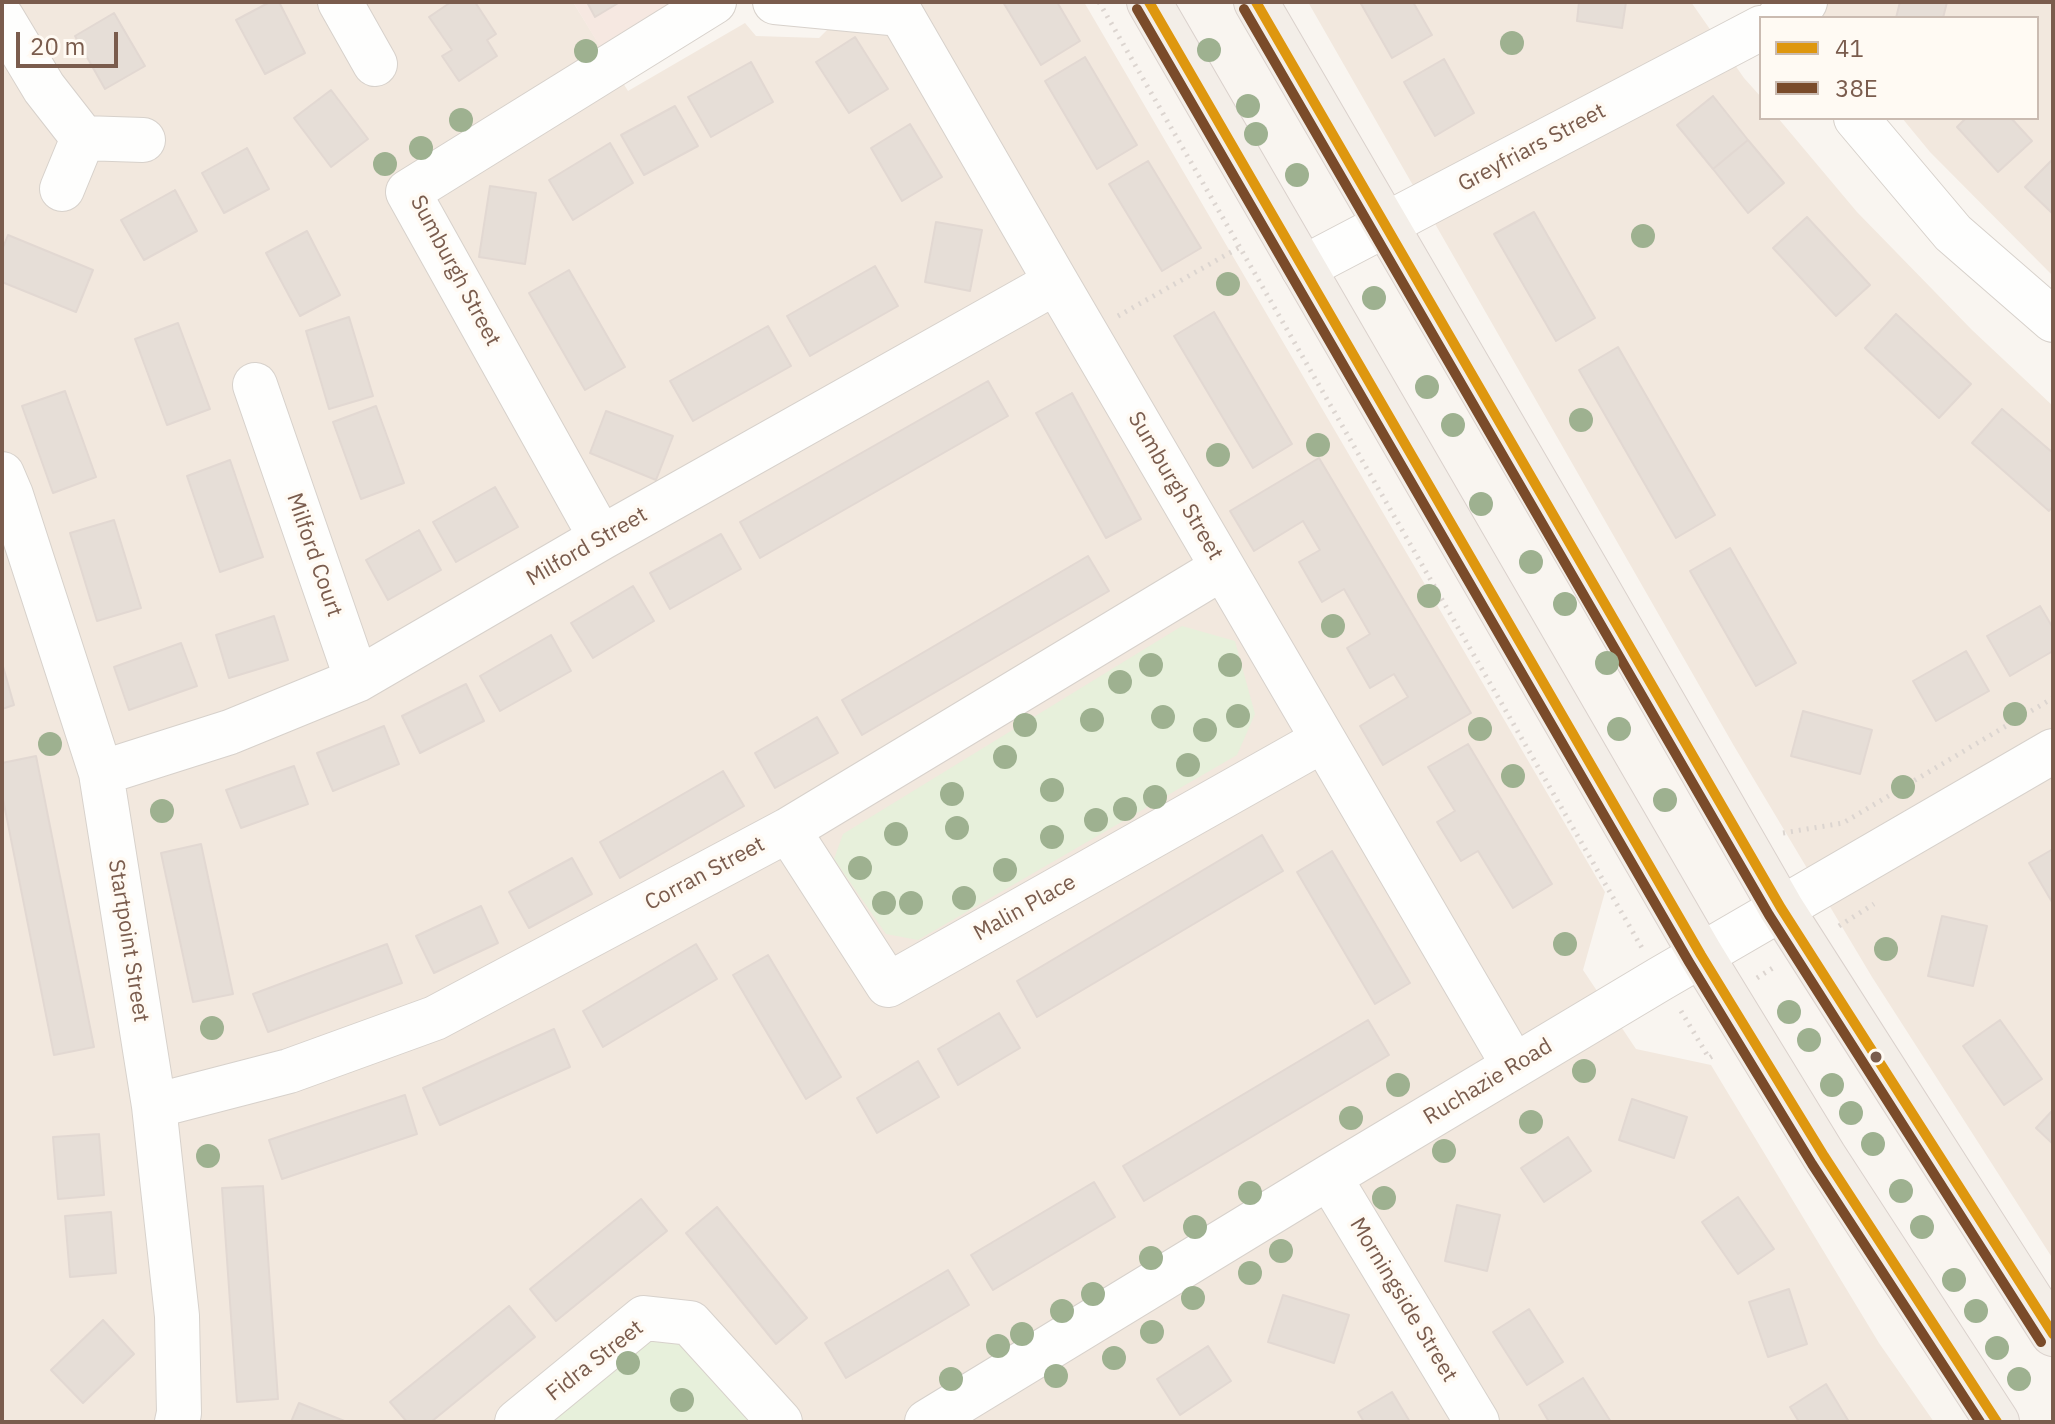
<!DOCTYPE html>
<style>
body{margin:0}
#map{position:relative;width:2055px;height:1424px;overflow:hidden;background:#f9f5f0;font-family:"IBM Plex Sans",sans-serif}
canvas{display:block}
.frame{position:absolute;inset:0;border:4px solid #7a5c4d;pointer-events:none}
.legend{position:absolute;left:1759px;top:16px;width:280px;height:104px;box-sizing:border-box;background:#fffaf3;border:2px solid #cabbb1;margin:0;padding:10px 14px;list-style:none;font-size:24px;color:#7a5c4d}
.legend li{display:flex;align-items:center;gap:16px;height:40px}
.legend b{width:40px;border:2px solid #cabbb1}
.scale{position:absolute;left:16px;top:32px;width:102px;height:36px;box-sizing:border-box;border:4px solid #7a5c4d;border-top:0;padding-left:10px;font-size:24px;line-height:28px;white-space:nowrap;color:#7a5c4d;-webkit-text-stroke:6px #fffaf3;paint-order:stroke}
</style>
<div id="map">
<canvas width="2055" height="1424"></canvas>
<div class="frame"></div>
<ul class="legend">
<li><b style="height:10px;background:#de970f"></b>41</li>
<li><b style="height:10px;background:#7a4b2a"></b>38E</li>
</ul>
<div class="scale">20 m</div>
</div>
<script>
const c = document.querySelector('canvas').getContext('2d');
c.lineJoin = 'round';
function fill(path, color) {
  c.fillStyle = color;
  c.fill(path, 'evenodd');
}
function toPath(rows) {
  const path = new Path2D();
  for (const r of rows) {
    path.moveTo(r[0], r[1]);
    for (let i = 2; i < r.length; i += 2) path.lineTo(r[i], r[i + 1]);
  }
  return path;
}
function trace(path, color, width, dash) {
  c.strokeStyle = color;
  c.lineWidth = width;
  c.lineCap = dash ? 'butt' : 'round';
  c.setLineDash(dash || []);
  c.stroke(path);
}
function drawText(font, color, halo, rows, align = 'center') {
  c.font = font + ' "IBM Plex Sans",sans-serif';
  c.lineWidth = 7;
  c.setLineDash([]);
  c.textBaseline = 'middle';
  c.strokeStyle = halo;
  c.fillStyle = color;
  for (const [text, x, y, turn = 0] of rows) {
    c.save();
    c.translate(x, y);
    c.rotate((+turn || 0) * Math.PI / 180);
    c.textAlign = isNaN(turn) ? turn : align;
    if (halo) c.strokeText(text, 0, 0);
    c.fillText(text, 0, 0);
    c.restore();
  }
}
const residential = toPath([
 [2,2,573,2,628,91,745,23,756,36,819,38,833,24,890,2,1084,2,1605,892,1583,970,1636,1049,1711,1065,1879,1343,1934,1422,2,1422],
 [1308,2,1691,2,1744,78,1761,97,1761,118,1778,118,1857,212,1972,330,2053,406,2053,1259,1872,977,1734,746],
 [1809,2,2053,2,2053,276,1930,152,1902,118,2037,118,2037,18,1820,18]
]);
const commercial = toPath([
 [573,2,695,2,602,50]
]);
const green = toPath([
 [1182,626,1235,641,1255,714,1237,755,918,940,886,934,834,859,843,834],
 [646,1341,684,1344,754,1422,552,1422]
]);
const building = toPath([
 [270,2,279,2,305,53,265,74,236,20,270,2],
 [451,2,475,2,496,34,487,40,497,56,459,81,442,56,452,50,429,17,451,2],
 [587,2,620,2,595,17,587,2],
 [1003,2,1057,2,1080,41,1041,65,1003,2],
 [1360,2,1413,2,1432,35,1392,58,1360,2],
 [1579,2,1626,2,1622,28,1577,21,1579,2],
 [1900,2,1947,2,1943,18,1896,18,1900,2],
 [114,13,145,66,105,89,75,36,114,13],
 [855,37,888,89,849,113,816,62,855,37],
 [1085,57,1137,145,1097,169,1045,81,1085,57],
 [1444,59,1474,113,1435,136,1404,82,1444,59],
 [751,62,773,102,711,137,688,97,751,62],
 [331,90,368,139,331,167,294,118,331,90],
 [1713,96,1748,140,1713,169,1677,125,1713,96],
 [675,106,698,146,644,175,621,135,675,106],
 [1966,118,2011,118,2032,141,1998,172,1957,127,1966,118],
 [910,124,942,177,902,201,871,148,910,124],
 [1748,140,1784,183,1748,213,1713,169,1748,140],
 [610,143,633,183,573,220,549,180,610,143],
 [247,148,269,189,224,213,202,173,247,148],
 [2053,159,2053,214,2025,187,2053,159],
 [1148,161,1201,248,1162,271,1109,184,1148,161],
 [490,186,536,193,525,264,479,257,490,186],
 [175,190,197,231,144,260,121,220,175,190],
 [1534,212,1595,318,1556,341,1494,234,1534,212],
 [1807,217,1870,285,1836,316,1773,248,1807,217],
 [936,222,982,230,970,291,925,282,936,222],
 [307,231,340,295,300,316,266,253,307,231],
 [8,235,93,270,76,312,2,282,2,250,8,235],
 [875,266,898,306,810,356,787,316,875,266],
 [569,270,625,367,585,390,529,293,569,270],
 [1214,312,1292,444,1253,468,1174,336,1214,312],
 [1896,314,1971,384,1939,418,1865,348,1896,314],
 [349,317,373,396,329,409,306,331,349,317],
 [178,323,210,409,167,425,135,339,178,323],
 [768,326,791,366,693,421,670,381,768,326],
 [1618,347,1715,515,1676,538,1579,370,1618,347],
 [988,381,1008,416,760,558,740,522,988,381],
 [65,391,96,477,53,493,22,406,65,391],
 [1072,393,1141,519,1106,538,1036,413,1072,393],
 [376,406,404,483,361,499,333,422,376,406],
 [2002,409,2053,453,2053,506,2049,511,1972,443,2002,409],
 [606,411,673,436,656,480,590,453,606,411],
 [1319,458,1471,713,1383,765,1360,726,1408,697,1394,674,1370,688,1347,648,1370,634,1344,589,1322,602,1299,562,1320,550,1303,521,1254,551,1230,511,1319,458],
 [230,460,263,557,220,572,187,476,230,460],
 [495,487,518,527,456,562,433,522,495,487],
 [114,520,141,608,97,621,70,533,114,520],
 [419,530,441,570,388,600,366,560,419,530],
 [721,534,741,569,670,609,650,573,721,534],
 [1730,548,1796,663,1756,686,1690,571,1730,548],
 [1088,556,1109,591,862,735,842,700,1088,556],
 [633,586,654,621,593,658,571,623,633,586],
 [2040,606,2053,628,2053,651,2010,676,1987,636,2040,606],
 [274,616,288,660,229,678,216,635,274,616],
 [551,635,571,671,500,711,480,676,551,635],
 [181,643,197,686,129,710,114,667,181,643],
 [1966,651,1989,691,1936,721,1913,681,1966,651],
 [2,663,14,705,2,709,2,663],
 [466,684,484,721,420,753,402,716,466,684],
 [1803,711,1872,730,1860,774,1791,756,1803,711],
 [817,717,838,753,775,788,755,753,817,717],
 [384,726,399,764,333,791,317,753,384,726],
 [1468,744,1552,884,1513,908,1478,851,1461,861,1437,822,1455,811,1428,767,1468,744],
 [36,756,94,1047,54,1055,2,794,2,763,36,756],
 [294,766,308,804,241,828,226,790,294,766],
 [723,771,744,806,620,878,600,842,723,771],
 [1262,835,1283,871,1037,1017,1017,981,1262,835],
 [201,844,233,994,193,1002,161,853,201,844],
 [2053,849,2053,902,2052,902,2029,863,2053,849],
 [1332,851,1410,983,1375,1004,1297,872,1332,851],
 [572,858,592,894,529,928,509,892,572,858],
 [481,906,498,943,434,973,416,936,481,906],
 [1942,916,1987,926,1973,986,1928,976,1942,916],
 [387,944,402,983,268,1032,253,994,387,944],
 [696,944,717,979,603,1047,583,1011,696,944],
 [768,955,841,1077,806,1099,733,975,768,955],
 [999,1013,1020,1048,958,1085,938,1049,999,1013],
 [1368,1020,1389,1055,1144,1201,1123,1166,1368,1020],
 [2000,1020,2042,1079,2004,1105,1963,1046,2000,1020],
 [554,1029,570,1067,440,1125,423,1088,554,1029],
 [918,1061,939,1097,877,1133,857,1098,918,1061],
 [405,1095,417,1134,282,1179,269,1140,405,1095],
 [1632,1099,1687,1117,1674,1158,1619,1140,1632,1099],
 [2053,1110,2053,1144,2036,1128,2053,1110],
 [99,1134,104,1195,58,1199,53,1137,99,1134],
 [1568,1137,1591,1171,1544,1202,1521,1168,1568,1137],
 [1094,1182,1115,1217,993,1290,971,1255,1094,1182],
 [263,1186,278,1399,237,1402,222,1188,263,1186],
 [1738,1197,1774,1249,1738,1274,1702,1222,1738,1197],
 [641,1199,667,1231,556,1321,530,1289,641,1199],
 [1457,1205,1500,1215,1487,1271,1445,1261,1457,1205],
 [717,1207,807,1318,776,1344,686,1233,717,1207],
 [111,1212,116,1273,70,1277,65,1216,111,1212],
 [948,1270,969,1305,846,1378,825,1343,948,1270],
 [1789,1289,1807,1344,1768,1357,1749,1302,1789,1289],
 [1283,1295,1349,1315,1334,1363,1268,1342,1283,1295],
 [509,1306,535,1337,431,1422,407,1422,390,1402,509,1306],
 [1529,1309,1563,1362,1527,1385,1493,1332,1529,1309],
 [103,1320,134,1354,83,1403,51,1370,103,1320],
 [1208,1346,1231,1381,1180,1415,1157,1379,1208,1346],
 [1583,1378,1611,1422,1549,1422,1539,1405,1583,1378],
 [1826,1384,1849,1422,1799,1422,1790,1407,1826,1384],
 [1392,1392,1410,1422,1364,1422,1358,1412,1392,1392],
 [299,1403,347,1422,291,1422,299,1403]
]);
const path = toPath([
 [1099,2,1642,948],
 [1118,316,1240,247],
 [1783,833,1843,823,2053,698],
 [1839,926,1874,904],
 [1757,978,1776,966],
 [1681,1011,1709,1058,1716,1054]
]);
const minor = toPath([
 [340,2,375,64],
 [775,2,901,14,1056,282,1514,1066],
 [2,18,44,88,83,138,143,140],
 [1779,18,1805,2],
 [1856,118,1953,233,2053,320],
 [62,189,83,138],
 [1303,268,1761,28],
 [255,385,357,680],
 [2,474,11,495,101,773,154,1106,177,1316,179,1413,177,1422],
 [601,538,408,192,714,2],
 [101,773,230,732,357,680,601,538,1056,282],
 [788,830,888,985,1323,740],
 [154,1106,289,1071,435,1018,788,830,1222,568],
 [1329,1177,1477,1422],
 [517,1422,644,1318,690,1323,780,1422],
 [927,1422,1329,1177,1660,979,2053,751]
]);
const major = toPath([
 [1149,2,1701,955,1824,1156,1997,1422],
 [1256,2,1596,586,1781,908,2053,1334]
]);
const bus1 = toPath([
 [1149,2,1701,955,1824,1156,1997,1422],
 [1256,2,1781,908,2053,1334]
]);
const bus2 = toPath([
 [1137,9,1689,962,1812,1164,1980,1422],
 [1244,9,1769,915,2041,1342]
]);
const trees = [
 [1512,43],
 [1209,50],
 [586,51],
 [1248,106],
 [461,120],
 [1256,134],
 [421,148],
 [385,164],
 [1297,175],
 [1643,236],
 [1228,284],
 [1374,298],
 [1427,387],
 [1581,420],
 [1453,425],
 [1318,445],
 [1218,455],
 [1481,504],
 [1531,562],
 [1429,596],
 [1565,604],
 [1333,626],
 [1607,663],
 [1151,665],
 [1230,665],
 [1120,682],
 [2015,714],
 [1238,716],
 [1163,717],
 [1092,720],
 [1025,725],
 [1480,729],
 [1619,729],
 [1205,730],
 [50,744],
 [1005,757],
 [1188,765],
 [1513,776],
 [1903,787],
 [1052,790],
 [952,794],
 [1155,797],
 [1665,800],
 [1125,809],
 [162,811],
 [1096,820],
 [957,828],
 [896,834],
 [1052,837],
 [860,868],
 [1005,870],
 [964,898],
 [884,903],
 [911,903],
 [1565,944],
 [1886,949],
 [1789,1012],
 [212,1028],
 [1809,1040],
 [1584,1071],
 [1398,1085],
 [1832,1085],
 [1851,1113],
 [1351,1118],
 [1531,1122],
 [1873,1144],
 [1444,1151],
 [208,1156],
 [1901,1191],
 [1250,1193],
 [1384,1198],
 [1195,1227],
 [1922,1227],
 [1281,1251],
 [1151,1258],
 [1250,1273],
 [1954,1280],
 [1093,1294],
 [1193,1298],
 [1062,1311],
 [1976,1311],
 [1152,1332],
 [1022,1334],
 [998,1346],
 [1997,1348],
 [1114,1358],
 [628,1363],
 [1056,1376],
 [951,1379],
 [2019,1379],
 [682,1400]
];
const markers = [
 [1876,1057,7,"#7a5c4d"]
];
const streetNames = [
 ["Greyfriars Street",1532,148,-28],
 ["Sumburgh Street",455,271,62],
 ["Sumburgh Street",1175,486,60],
 ["Milford Street",587,547,-30],
 ["Milford Court",314,555,71],
 ["Corran Street",705,874,-28],
 ["Malin Place",1025,908,-29],
 ["Startpoint Street",128,941,81],
 ["Ruchazie Road",1488,1082,-31],
 ["Morningside Street",1403,1300,59],
 ["Fidra Street",595,1361,-38]
];
fill(residential, '#f2e8de');
fill(commercial, '#f6e8e1');
fill(green, '#e7f0db');
fill(building, '#e6ded7');
trace(building, '#e2d8d2', 2);
trace(minor, '#d7d1cb', 46);
trace(major, '#dad1cc', 46);
trace(path, '#dcd5d0', 5, [2, 6]);
trace(minor, '#fefefd', 44);
trace(major, '#f3eee8', 44);
trace(bus1, '#de970f', 10);
trace(bus2, '#7a4b2a', 10);
c.fillStyle = '#9eb190';
for (const [x, y] of trees) {
  c.beginPath();
  c.arc(x, y, 12, 0, 2 * Math.PI);
  c.fill();
}
for (const [x, y, r, color] of markers) {
  const dot = new Path2D();
  dot.arc(x, y, r, 0, 2 * Math.PI);
  c.fillStyle = color;
  c.fill(dot);
  trace(dot, '#fffaf3', 3);
}
drawText('22px', '#7a5c4d', '#fffaf3', streetNames);
</script>
